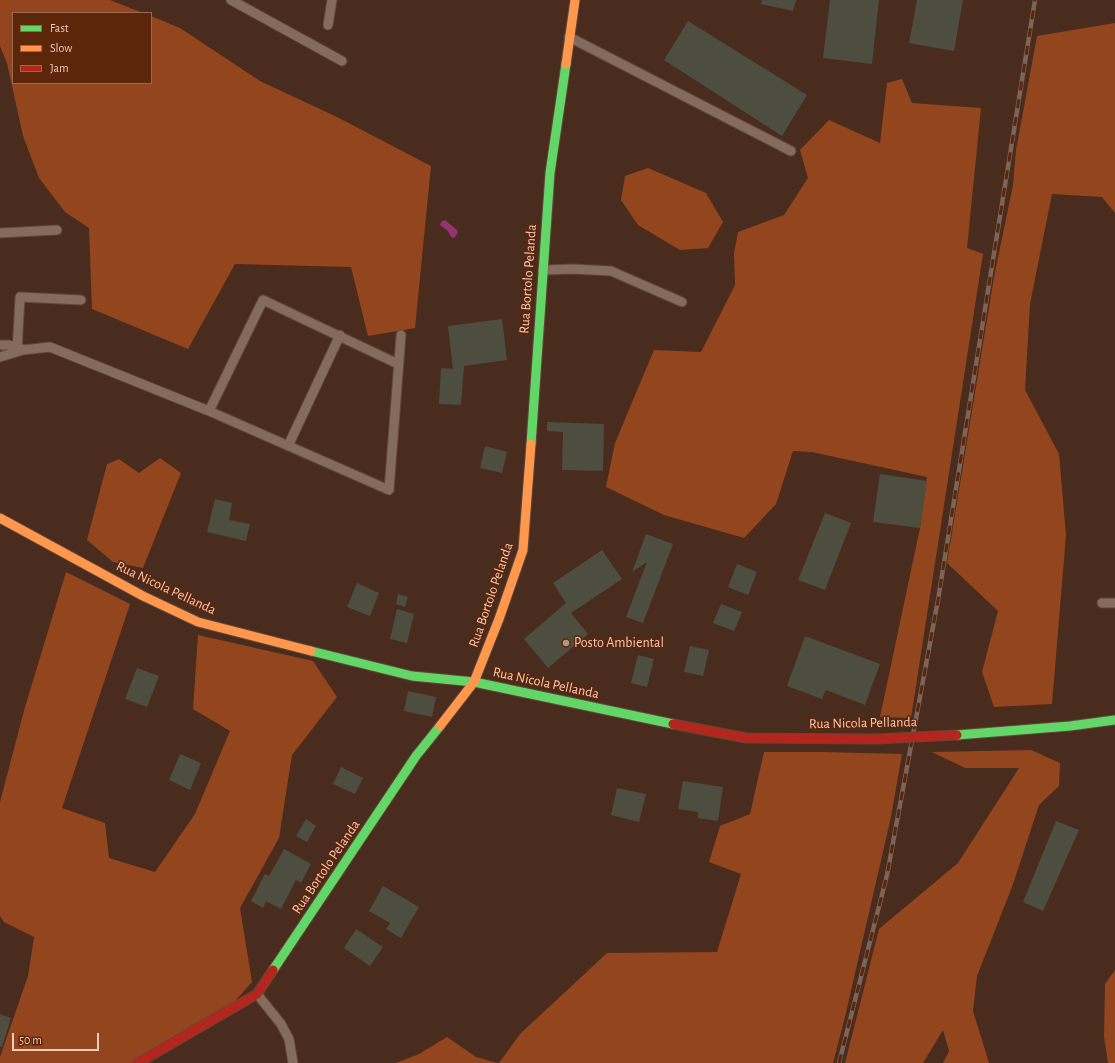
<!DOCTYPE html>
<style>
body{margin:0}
#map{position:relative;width:1115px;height:1063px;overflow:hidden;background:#492c1d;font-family:"Alegreya Sans",sans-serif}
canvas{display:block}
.legend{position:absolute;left:12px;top:12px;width:140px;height:72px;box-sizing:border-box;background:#5c260a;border:1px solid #99674f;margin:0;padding:5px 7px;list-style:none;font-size:12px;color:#f4c9b7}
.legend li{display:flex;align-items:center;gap:8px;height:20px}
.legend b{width:20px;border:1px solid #99674f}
.scale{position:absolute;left:12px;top:1033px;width:87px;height:18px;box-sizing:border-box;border:2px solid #f4c9b7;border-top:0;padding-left:5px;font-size:12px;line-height:14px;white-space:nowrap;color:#f4c9b7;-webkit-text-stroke:3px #5c260a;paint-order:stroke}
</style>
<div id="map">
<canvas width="1115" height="1063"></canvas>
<ul class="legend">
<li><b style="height:5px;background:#63d668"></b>Fast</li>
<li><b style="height:5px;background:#ff974d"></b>Slow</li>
<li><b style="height:5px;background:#b3261e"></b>Jam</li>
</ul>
<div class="scale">50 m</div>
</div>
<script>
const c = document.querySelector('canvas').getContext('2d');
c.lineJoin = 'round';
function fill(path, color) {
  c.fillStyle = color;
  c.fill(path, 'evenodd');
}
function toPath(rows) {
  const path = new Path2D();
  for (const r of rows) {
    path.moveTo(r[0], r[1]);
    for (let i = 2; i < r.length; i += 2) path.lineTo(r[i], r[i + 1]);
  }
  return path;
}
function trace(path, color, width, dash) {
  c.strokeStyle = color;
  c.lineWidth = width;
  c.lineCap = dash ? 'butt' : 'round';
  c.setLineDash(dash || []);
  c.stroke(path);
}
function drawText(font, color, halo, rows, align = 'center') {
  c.font = font + ' "Alegreya Sans",sans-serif';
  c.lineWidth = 3;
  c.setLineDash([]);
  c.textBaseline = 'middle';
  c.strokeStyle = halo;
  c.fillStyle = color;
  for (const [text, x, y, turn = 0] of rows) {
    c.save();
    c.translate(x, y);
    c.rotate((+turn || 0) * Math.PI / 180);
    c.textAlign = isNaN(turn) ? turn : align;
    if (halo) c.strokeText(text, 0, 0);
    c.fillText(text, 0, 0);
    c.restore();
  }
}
const forest = toPath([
 [0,0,110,0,143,13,13,13,13,83,151,83,151,16,180,28,260,81,337,117,431,166,415,328,368,336,351,267,235,264,188,349,92,309,89,228,65,212,39,178,23,136,7,63,0,46],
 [1115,23,1115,213,1102,197,1052,194,1030,304,1025,390,1059,454,1066,535,1052,704,994,707,982,672,998,611,947,563,994,277,1013,185,1016,150,1037,36],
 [902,79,912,103,981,108,967,248,983,254,911,718,880,717,920,528,927,477,812,452,793,451,776,504,744,538,664,515,606,487,615,443,654,350,701,352,735,285,734,253,738,232,784,215,808,178,800,150,829,120,880,143,887,83],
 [648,168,706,193,723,222,708,248,680,250,638,225,621,200,625,176],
 [160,458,181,473,143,568,113,562,87,540,107,464,119,459,139,473],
 [66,572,130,604,62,808,105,823,109,858,155,872,195,814,230,731,193,709,198,635,313,661,337,697,292,755,279,838,240,908,252,982,229,1008,133,1063,0,1063,0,1057,28,976,34,937,4,922,0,916,0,802,25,707],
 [1031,750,1060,763,1059,786,1039,805,1012,887,977,976,973,1011,989,1063,943,1063,949,1051,943,1030,923,1063,845,1063,879,929,958,863,1019,768,965,768,932,752],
 [764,752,824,752,902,754,891,817,845,1017,833,1063,499,1063,520,1034,607,953,717,952,741,874,709,862,720,826,750,814],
 [1115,970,1115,1063,1108,1063,1104,1037,1105,984],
 [447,1037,476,1057,498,1063,396,1063,419,1054]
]);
const water = toPath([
 [445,220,457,230,458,233,454,238,451,237,448,231,440,225,441,222]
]);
const building = toPath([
 [762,0,796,0,793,11,761,4],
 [830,0,879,0,872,64,823,58],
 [917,0,963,0,954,51,909,43],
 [688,21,807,95,782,136,664,60],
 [502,319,507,360,464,366,461,405,439,404,441,368,453,369,448,326],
 [547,422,604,424,603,471,562,470,563,432,547,431],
 [485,446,507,452,502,473,480,468],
 [880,474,927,481,920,528,873,522],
 [215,499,232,503,229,520,250,524,246,541,207,532],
 [825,513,851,523,825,590,798,580],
 [646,534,673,544,643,623,626,617,647,562,632,572],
 [602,550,622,579,571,613,588,634,548,668,524,639,566,603,553,583],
 [737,564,757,572,748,595,728,587],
 [357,583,379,593,370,616,347,607],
 [398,594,408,597,405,607,396,604],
 [721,604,742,612,734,631,713,623],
 [397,609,414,614,407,643,390,639],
 [805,636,880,664,865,705,826,690,822,699,787,686],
 [690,646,709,650,703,676,684,672],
 [638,655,654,659,647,687,631,683],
 [137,668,159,676,147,707,125,699],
 [408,691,436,697,432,717,404,711],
 [180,754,201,763,190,790,169,780],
 [341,767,363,778,355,794,333,784],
 [683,781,723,787,718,821,698,818,698,812,678,809],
 [617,788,646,794,639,822,611,815],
 [306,819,316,826,307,842,296,836],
 [1056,821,1079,830,1043,911,1023,902],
 [284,849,311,864,301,883,296,880,281,909,266,901,263,908,251,901,265,874,269,876],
 [383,886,419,907,401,938,386,929,390,923,369,911],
 [356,929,383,947,370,966,344,948],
 [0,1014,11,1018,2,1047,0,1047]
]);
const street = toPath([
 [231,0,342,61],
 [328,25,332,0],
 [569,37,791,151],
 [0,233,57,230],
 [543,270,573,269,611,271,682,302],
 [0,345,9,345,22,349],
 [17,352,20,297,81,300],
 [0,357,23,350,50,347,209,411,389,490,401,335],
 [209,411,263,300,398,364],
 [288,446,340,335],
 [1102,603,1115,603],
 [257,994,281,1024,289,1039,293,1063]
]);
const fast = toPath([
 [531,444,550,173,566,64],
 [311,651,412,676,474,682,673,724],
 [957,735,1070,726,1115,720],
 [273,970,416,756,440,726]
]);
const slow = toPath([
 [566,64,575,0],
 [0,518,143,596,198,622,311,651],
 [440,726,474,682,499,619,523,550,531,444]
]);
const jam = toPath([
 [673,724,746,738,876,739],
 [138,1063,257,994,273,970]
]);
const rail = toPath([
 [839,1063,887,875,938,600,1035,0]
]);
const jamBridge = toPath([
 [876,739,957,735]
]);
const markers = [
 [566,643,4,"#b89281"]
];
const streetNames = [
 ["Rua Bortolo Pelanda",528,279,-86],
 ["Rua Nicola Pellanda",166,588,25],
 ["Rua Bortolo Pelanda",491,595,-71],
 ["Rua Nicola Pellanda",546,683,12],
 ["Rua Nicola Pellanda",863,723,-1],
 ["Rua Bortolo Pelanda",326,867,-56]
];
const poiNames = [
 ["Posto Ambiental",574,643]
];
fill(forest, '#93451e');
fill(water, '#953370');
fill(building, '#4d4e40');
trace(street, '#60473b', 11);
trace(fast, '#60473b', 11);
trace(slow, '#60473b', 11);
trace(jam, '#60473b', 11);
trace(street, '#856a5e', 9);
trace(fast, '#63d668', 9);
trace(slow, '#ff974d', 9);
trace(jam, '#b3261e', 9);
trace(rail, '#7d6459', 4.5);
trace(rail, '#5c260a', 3, [9]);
trace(jamBridge, '#60473b', 11, []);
trace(jamBridge, '#b3261e', 9);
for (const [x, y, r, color] of markers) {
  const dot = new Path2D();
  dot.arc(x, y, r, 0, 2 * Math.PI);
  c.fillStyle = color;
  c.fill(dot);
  trace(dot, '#5c260a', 1.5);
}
drawText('14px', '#f4c9b7', '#5c260a', streetNames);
drawText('14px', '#f4c9b7', '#5c260a', poiNames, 'left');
</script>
